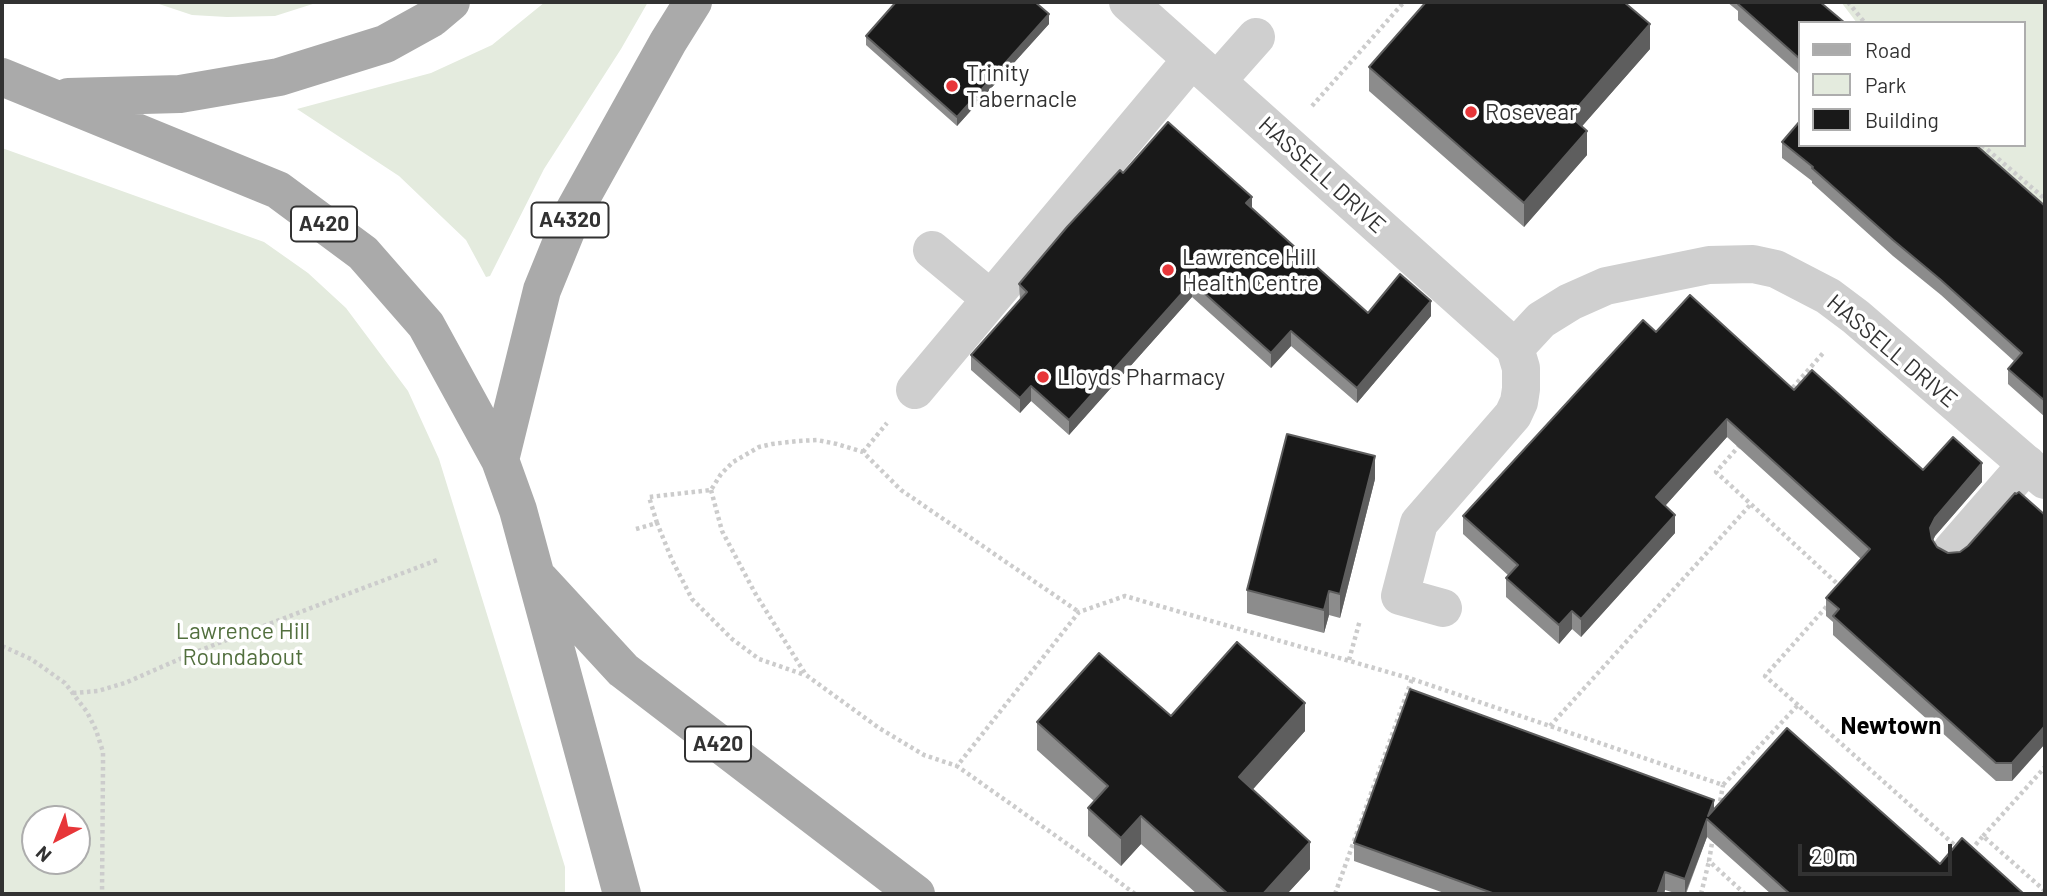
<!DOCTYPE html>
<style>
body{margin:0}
#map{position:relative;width:2047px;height:896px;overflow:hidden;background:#fff;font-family:Barlow,sans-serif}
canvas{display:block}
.frame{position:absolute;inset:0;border:4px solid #323232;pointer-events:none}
.legend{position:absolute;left:1798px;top:21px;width:228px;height:126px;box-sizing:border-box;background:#fff;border:2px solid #adadad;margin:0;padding:9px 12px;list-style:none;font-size:21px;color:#323232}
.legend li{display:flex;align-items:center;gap:14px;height:35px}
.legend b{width:35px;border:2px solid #adadad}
.north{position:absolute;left:21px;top:805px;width:70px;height:70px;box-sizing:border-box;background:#fff;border:2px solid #adadad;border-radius:50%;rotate:222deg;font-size:19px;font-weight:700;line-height:28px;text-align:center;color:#323232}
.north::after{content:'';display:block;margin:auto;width:24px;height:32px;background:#e73639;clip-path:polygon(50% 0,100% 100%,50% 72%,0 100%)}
.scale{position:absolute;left:1798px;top:844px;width:154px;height:32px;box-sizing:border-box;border:4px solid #323232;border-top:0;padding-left:9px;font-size:21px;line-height:24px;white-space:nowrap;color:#323232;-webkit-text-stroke:5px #fff;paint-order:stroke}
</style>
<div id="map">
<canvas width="2047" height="896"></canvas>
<div class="frame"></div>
<ul class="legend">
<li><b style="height:9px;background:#aaa"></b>Road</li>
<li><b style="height:19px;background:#e4ebde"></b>Park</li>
<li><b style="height:19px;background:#191919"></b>Building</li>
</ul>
<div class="north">N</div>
<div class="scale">20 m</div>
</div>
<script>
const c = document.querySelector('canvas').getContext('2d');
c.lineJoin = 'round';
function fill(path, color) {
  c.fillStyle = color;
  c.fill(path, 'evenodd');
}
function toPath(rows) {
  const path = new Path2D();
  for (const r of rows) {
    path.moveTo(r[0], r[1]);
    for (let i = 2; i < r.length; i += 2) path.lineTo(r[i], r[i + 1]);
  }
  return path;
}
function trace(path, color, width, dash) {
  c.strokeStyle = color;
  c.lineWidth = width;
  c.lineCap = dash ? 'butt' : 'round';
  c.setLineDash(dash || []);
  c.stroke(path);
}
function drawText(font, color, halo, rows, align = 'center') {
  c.font = font + ' Barlow,sans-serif';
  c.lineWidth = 7;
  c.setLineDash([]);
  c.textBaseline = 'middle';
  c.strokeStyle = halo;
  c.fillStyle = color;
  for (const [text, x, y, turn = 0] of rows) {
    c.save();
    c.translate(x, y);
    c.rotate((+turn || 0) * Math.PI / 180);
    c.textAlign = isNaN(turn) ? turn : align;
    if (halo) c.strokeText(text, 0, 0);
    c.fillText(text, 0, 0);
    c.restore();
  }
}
const green = toPath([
 [153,2,319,2,275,16,227,17,192,15],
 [545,2,648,2,621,49,544,169,490,276,486,277,466,240,399,176,297,109,431,73,492,45],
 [1841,2,2045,2,2045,210,1970,145,2024,145,2024,23,1857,23],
 [2,148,264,242,308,273,346,308,408,391,439,459,565,867,565,894,2,894],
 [77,819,77,861,35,861,35,819]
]);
const path = toPath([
 [1848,2,1865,23],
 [1312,106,1404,2],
 [1982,145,2045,199],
 [1788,393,1824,352],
 [1740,445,1716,472,1842,588],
 [863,452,887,423],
 [711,490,722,531,755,593,806,675,879,728,924,755,957,766],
 [657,523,649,497,711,490,721,474,733,462,759,447,772,444,798,441,817,440,837,444,863,452,901,490,1079,612],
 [636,529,657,523,672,560,692,599,732,639,759,659,805,675],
 [2,646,31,659,65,683,87,712,96,730,103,752,103,766,102,894],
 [1349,660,1360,620],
 [73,693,98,691,125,683,198,651,437,560],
 [1798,705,1765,676,1828,605],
 [1550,726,1751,504],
 [1719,808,1723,785],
 [1983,836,2045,767],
 [1713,837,1709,861,1745,894],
 [1971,850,1983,836,2045,891],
 [1135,894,1090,860,957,766,1079,612,1125,596,1412,679,1723,785,1798,705,1959,849],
 [1335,894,1412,679],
 [1701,894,1709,861]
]);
const minor = toPath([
 [1128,2,1515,348,1541,320,1570,302,1606,286,1709,265,1753,264,1776,269,1828,296,1856,317,2045,480],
 [1217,81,1256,37],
 [932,250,991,299],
 [915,390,1192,59],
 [1952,550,2027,464],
 [1443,608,1400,596,1419,523,1513,415,1519,402,1521,389,1521,368,1515,348]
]);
const major = toPath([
 [2,77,278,190,363,253,426,325,500,460,518,510,622,894],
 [68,97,180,94,279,77,385,44,432,18,451,2],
 [500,460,542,290,575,209,668,42,693,2],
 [540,580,623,670,916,894]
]);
const wall = toPath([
 [1727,2,1820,2,1800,23,1800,75,1738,20,1738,11],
 [1049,24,957,126,866,45,866,36],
 [1650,49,1582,126,1587,155,1524,227,1369,91,1369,67],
 [1782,142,2045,206,2045,417,2008,384,2008,369,2014,361,1941,295,1893,256,1812,183,1812,181,1782,158],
 [1252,209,1368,313,1431,316,1357,403,1291,346,1271,368,1192,297,1069,435,1031,401,1020,413,971,370,971,355,1020,300,1019,284],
 [1656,332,1794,390,1923,470,1982,482,1935,536,1933,541,1937,547,1948,553,1960,552,1968,546,2015,493,2012,781,1996,781,1833,635,1833,622,1826,616,1826,598,1861,559,1727,437,1665,506,1675,533,1581,637,1572,629,1559,644,1506,597,1506,578,1509,576,1463,534,1463,516],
 [1375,479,1340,618,1329,615,1324,633,1247,613,1247,590],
 [1171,716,1305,731,1252,790,1310,869,1287,894,1197,894,1141,844,1121,866,1088,836,1088,808,1094,801,1037,750,1037,722],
 [1714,810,1940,864,2024,894,1771,894,1707,837,1686,894,1678,894,1665,890,1664,894,1447,894,1354,861,1354,843]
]);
const shadedWall = toPath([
 [1049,14,1049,24,957,126,957,117],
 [1650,24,1650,49,1570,140,1570,116],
 [1587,131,1587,155,1524,227,1524,203],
 [1252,197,1252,212,1246,203],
 [1192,282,1192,297,1069,435,1069,420],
 [1431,301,1431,316,1357,403,1357,388],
 [1291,331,1291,346,1271,368,1271,353],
 [1031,386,1031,401,1020,413,1020,398],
 [1727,419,1727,437,1656,516,1656,497],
 [1375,456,1375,479,1340,618,1340,594],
 [1982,463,1982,482,1935,536,1930,546,1930,528,1935,518],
 [1675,515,1675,533,1581,637,1581,619],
 [1329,591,1329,615,1324,633,1324,610],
 [1572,611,1572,629,1559,644,1559,625],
 [1305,703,1305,731,1239,805,1239,777],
 [2045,726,2045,744,2012,781,2012,763],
 [1714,800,1714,817,1708,816],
 [1141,816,1141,844,1121,866,1121,838],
 [1707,819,1707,837,1685,894,1685,879],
 [1310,842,1310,869,1287,894,1263,894],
 [1665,872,1665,890,1664,894,1657,894]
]);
const building = toPath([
 [896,2,1035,2,1049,14,957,117,866,36,896,2],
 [1426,2,1624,2,1650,24,1570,116,1587,131,1524,203,1369,67,1426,2],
 [1740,2,1820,2,1845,23,1800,23,1800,59,1738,4,1740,2],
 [1800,121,1800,145,1976,145,2045,206,2045,401,2008,369,2022,353,1941,280,1893,240,1812,168,1813,167,1782,142,1800,121],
 [1168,122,1252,197,1246,203,1368,313,1400,274,1431,301,1357,388,1291,331,1271,353,1192,282,1069,420,1031,386,1020,398,971,355,1027,292,1019,284,1067,227,1120,170,1123,173,1168,122],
 [1690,295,1794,390,1812,370,1923,470,1953,437,1982,463,1935,518,1930,528,1932,539,1937,547,1948,553,1960,552,1968,546,2015,493,2016,494,2019,492,2045,515,2045,726,2012,763,1996,763,1833,616,1839,609,1826,598,1870,549,1727,419,1656,497,1675,515,1581,619,1572,611,1559,625,1506,578,1518,565,1463,516,1643,320,1656,332,1690,295],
 [1287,434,1375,456,1340,594,1329,591,1324,610,1247,590,1287,434],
 [1237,642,1305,703,1239,777,1310,842,1263,894,1228,894,1141,816,1121,838,1088,808,1108,786,1037,722,1099,653,1171,716,1237,642],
 [1410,689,1714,800,1708,816,1787,728,1940,864,1962,838,2024,894,1790,894,1707,819,1685,879,1665,872,1657,894,1495,894,1354,843,1410,689]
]);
const markers = [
 [952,86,7,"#e73639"],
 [1471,112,7,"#e73639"],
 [1168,270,7,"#e73639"],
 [1043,377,7,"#e73639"]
];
const shields = [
 [570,220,77],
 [324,224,66],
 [718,744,66]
];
const shieldNames = [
 ["A4320",570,220],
 ["A420",324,224],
 ["A420",718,744]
];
const poiNames = [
 ["Trinity",966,73],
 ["Tabernacle",966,99],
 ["Rosevear",1485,112],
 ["Lawrence Hill",1182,257],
 ["Health Centre",1182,283],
 ["Lloyds Pharmacy",1057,377]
];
const streetNames = [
 ["HASSELL DRIVE",1322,175,42],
 ["HASSELL DRIVE",1892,351,40]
];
const parkNames = [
 ["Lawrence Hill",243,631],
 ["Roundabout",243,657]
];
const neighbourhoodNames = [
 ["Newtown",1891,726]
];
fill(green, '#e4ebde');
trace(path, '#ccc', 4.5, [3.5, 3.5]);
trace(minor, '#cfcfcf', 38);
trace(major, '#aaa', 38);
fill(wall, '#8c8c8c');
fill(shadedWall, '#5e5e5e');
fill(building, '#191919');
trace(building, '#5e5e5e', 2);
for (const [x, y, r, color] of markers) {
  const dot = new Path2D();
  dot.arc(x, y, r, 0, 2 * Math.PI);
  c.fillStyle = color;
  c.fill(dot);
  trace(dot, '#fff', 2.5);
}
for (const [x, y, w] of shields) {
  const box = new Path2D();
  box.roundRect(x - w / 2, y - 17.5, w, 35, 5);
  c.fillStyle = '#fff';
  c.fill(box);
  trace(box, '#323232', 2);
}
drawText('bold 21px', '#323232', null, shieldNames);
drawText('23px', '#323232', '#fff', poiNames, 'left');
drawText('23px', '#323232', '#fff', streetNames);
drawText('23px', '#526f3e', '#fff', parkNames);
drawText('bold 24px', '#000', '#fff', neighbourhoodNames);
</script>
